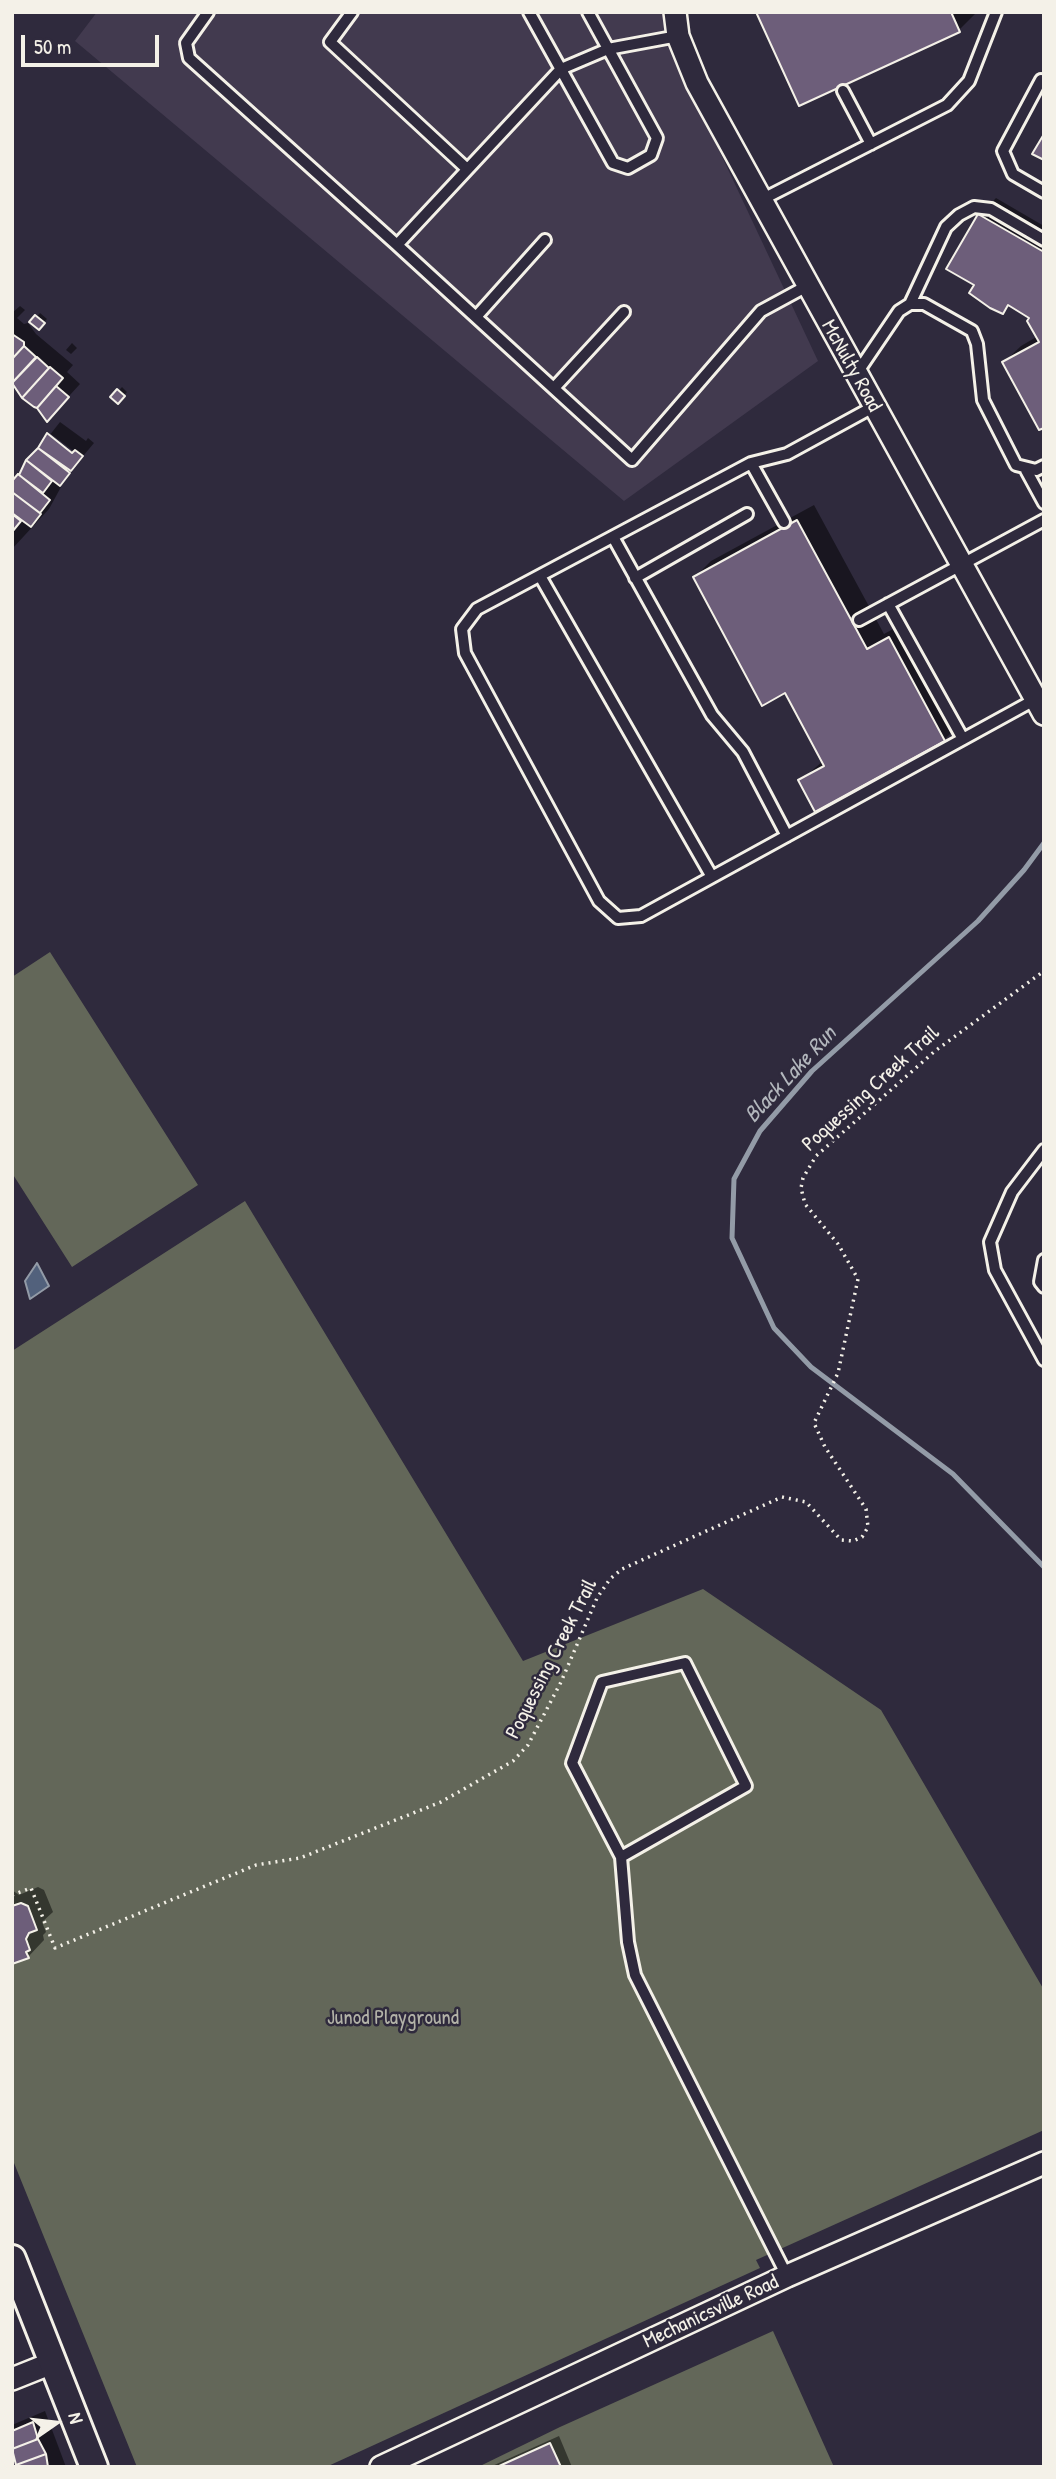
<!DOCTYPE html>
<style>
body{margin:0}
#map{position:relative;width:1056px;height:2479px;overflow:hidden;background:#2f2a3d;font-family:"Patrick Hand",sans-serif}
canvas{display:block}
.frame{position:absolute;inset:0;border:14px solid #f4f1e8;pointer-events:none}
.north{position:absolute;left:21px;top:2388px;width:70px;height:70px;-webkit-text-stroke:5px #2f2a3d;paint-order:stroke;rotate:76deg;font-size:19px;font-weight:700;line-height:28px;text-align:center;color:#f4f1e8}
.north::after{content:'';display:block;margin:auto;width:24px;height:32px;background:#f4f1e8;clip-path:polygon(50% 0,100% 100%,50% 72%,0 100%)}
.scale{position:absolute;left:21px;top:35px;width:138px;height:32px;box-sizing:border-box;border:4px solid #f4f1e8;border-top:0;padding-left:9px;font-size:21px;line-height:24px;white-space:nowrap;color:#f4f1e8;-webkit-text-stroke:5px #2f2a3d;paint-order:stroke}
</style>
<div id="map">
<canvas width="1056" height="2479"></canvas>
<div class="frame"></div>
<div class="north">N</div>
<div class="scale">50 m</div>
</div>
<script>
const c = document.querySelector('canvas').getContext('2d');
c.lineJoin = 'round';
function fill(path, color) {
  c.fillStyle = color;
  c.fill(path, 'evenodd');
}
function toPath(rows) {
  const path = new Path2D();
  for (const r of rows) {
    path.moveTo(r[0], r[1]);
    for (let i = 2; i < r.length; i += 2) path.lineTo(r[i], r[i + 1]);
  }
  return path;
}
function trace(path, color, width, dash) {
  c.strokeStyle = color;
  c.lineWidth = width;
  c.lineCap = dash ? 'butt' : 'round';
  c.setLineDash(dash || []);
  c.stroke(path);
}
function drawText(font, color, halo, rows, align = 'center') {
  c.font = font + ' "Patrick Hand",sans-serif';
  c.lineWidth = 5;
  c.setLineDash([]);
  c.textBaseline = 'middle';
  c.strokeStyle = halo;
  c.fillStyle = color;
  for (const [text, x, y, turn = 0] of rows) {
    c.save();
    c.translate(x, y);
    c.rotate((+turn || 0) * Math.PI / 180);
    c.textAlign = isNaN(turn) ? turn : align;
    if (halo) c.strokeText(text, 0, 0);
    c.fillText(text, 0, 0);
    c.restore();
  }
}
const built = toPath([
 [97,12,665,12,687,82,818,361,624,501,75,41]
]);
const green = toPath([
 [50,952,198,1185,72,1267,12,1173,12,977],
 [245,1201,523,1661,703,1589,881,1710,1044,1990,1044,2130,756,2260,760,2268,326,2467,137,2467,12,2158,12,1351],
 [773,2331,834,2467,478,2467,560,2427]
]);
const water = toPath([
 [37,1263,49,1286,30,1299,25,1281,37,1263]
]);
const shadow = toPath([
 [758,12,974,12,975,14,959,30],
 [996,198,1044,226,1044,426,1004,362,1021,346,1038,336,1032,317,1009,304,1002,311,980,215],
 [20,306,25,310,17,318,24,324,28,323,36,334,73,365,67,372,80,384,59,407,39,408,19,394,12,383,12,313],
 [40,313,47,319,39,327,32,322],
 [72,343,77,348,71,354,66,350],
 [122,387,127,392,118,402,113,397],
 [60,422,86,441,88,438,94,443,59,485,61,487,49,509,12,549,12,483],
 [51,434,80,456,78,459,48,436],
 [814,505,884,634,906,622,960,724,944,740,800,781,823,761,785,691,695,577,711,561],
 [38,1887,44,1890,53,1912,42,1922,46,1932,43,1935,44,1940,28,1957,12,1962,12,1890,19,1895],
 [45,2411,66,2467,19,2467,12,2452,12,2425],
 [559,2436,572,2467,490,2467]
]);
const stream = toPath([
 [1044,843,1024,870,978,921,812,1071,760,1131,734,1179,732,1238,774,1328,811,1367,953,1474,1044,1567]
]);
const building = toPath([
 [756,12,951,12,960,32,799,106,756,12],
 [1044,134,1044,160,1032,154,1044,134],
 [978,214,1044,252,1044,428,1039,430,1002,362,1039,342,1027,321,1029,318,1008,305,1003,314,990,308,969,293,974,285,946,269,978,214],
 [35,315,45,323,39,330,29,322,35,315],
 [12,334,24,342,24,346,12,359,12,334],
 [24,346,36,357,12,383,12,359,24,346],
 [37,357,49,368,22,398,12,383,37,357],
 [50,367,63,378,37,408,34,407,22,398,50,367],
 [56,386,69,397,47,422,37,408,56,386],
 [117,389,125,396,118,404,110,397,117,389],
 [47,433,72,453,75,450,83,456,71,471,38,448,47,433],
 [38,448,70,473,60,486,26,460,38,448],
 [26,460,52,481,43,493,19,475,26,460],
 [18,474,50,500,40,513,12,492,12,481,18,474],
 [12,492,41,514,31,527,12,513,12,492],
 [12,514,21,521,12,532,12,514],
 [797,520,867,649,889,637,945,741,815,812,798,780,824,766,785,693,762,706,693,577,797,520],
 [21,1903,28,1906,37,1930,29,1933,26,1939,30,1950,26,1952,29,1958,12,1964,12,1906,21,1903],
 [33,2422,38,2439,12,2449,12,2431,33,2422],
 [38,2439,46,2454,16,2465,12,2449,38,2439],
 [550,2443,561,2467,497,2467,550,2443],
 [46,2454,48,2467,17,2467,16,2465,46,2454]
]);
const path = toPath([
 [12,1895,31,1888,55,1948,256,1865,300,1858,441,1802,513,1761,528,1745,561,1682,597,1598,610,1579,622,1569,782,1497,806,1502,841,1540,853,1541,862,1537,868,1527,866,1509,825,1447,814,1423,838,1373,858,1279,838,1244,805,1204,801,1188,803,1178,816,1156,935,1051,1044,971]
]);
const service = toPath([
 [208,12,186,43,189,58,397,245],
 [352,12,330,42,467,169],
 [529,12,613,163,628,168,651,155,657,138,588,12],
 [678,36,608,49,561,69,397,245,632,460,761,311,807,286],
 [1041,80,1003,151,1013,174,1044,192],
 [843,91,871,144],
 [761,200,947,105,969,81,996,12],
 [910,304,946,227,959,215,974,207,991,209,1044,240],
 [476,317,545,240],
 [857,373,899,311,910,304,924,304,972,331,977,344,983,400,1016,465,1036,470,1044,466],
 [554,388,624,312],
 [873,407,787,454,751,463,477,609,462,629,465,653,599,901,618,918,641,916,1036,699],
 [751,463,784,522],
 [1026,470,1044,503],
 [613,537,712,715,743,752,787,836],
 [540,576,712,877],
 [635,578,747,514],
 [888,604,963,739],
 [859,620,1044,520],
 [1044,1150,1012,1192,990,1242,995,1270,1044,1360],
 [1044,1260,1040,1282,1044,1287],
 [621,1857,572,1763,602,1682,685,1663,746,1786,621,1857,628,1942,635,1975,787,2276]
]);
const minor = toPath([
 [675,12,678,36,697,83,1044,714],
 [12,2379,52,2363],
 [381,2467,787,2276,1044,2163]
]);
const tertiary = toPath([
 [12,2259,94,2467]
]);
const streetNames = [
 ["McNulty Road",851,366,61],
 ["Poquessing Creek Trail",871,1089,-42],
 ["Poquessing Creek Trail",552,1659,-63],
 ["Mechanicsville Road",711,2312,-25]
];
const parkNames = [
 ["Junod Playground",393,2018]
];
const waterNames = [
 ["Black Lake Run",791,1075,-47]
];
fill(built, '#423a4f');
fill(green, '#636759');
fill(water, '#52617c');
trace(water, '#939ba7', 2);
fill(shadow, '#0007');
trace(stream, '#939ba7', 5);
fill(building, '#6d5e7a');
trace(building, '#f4f1e8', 2);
trace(service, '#f4f1e8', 16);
trace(minor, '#f4f1e8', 26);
trace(tertiary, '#f4f1e8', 32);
trace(path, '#f4f1e8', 3.5, [2, 5]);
trace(service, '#2f2a3d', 10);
trace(minor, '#2f2a3d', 21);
trace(tertiary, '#2f2a3d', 26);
drawText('21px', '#f4f1e8', '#2f2a3d', streetNames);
drawText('21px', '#b3b3a8', '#2f2a3d', parkNames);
drawText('italic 23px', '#b3b7bd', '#2f2a3d', waterNames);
</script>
